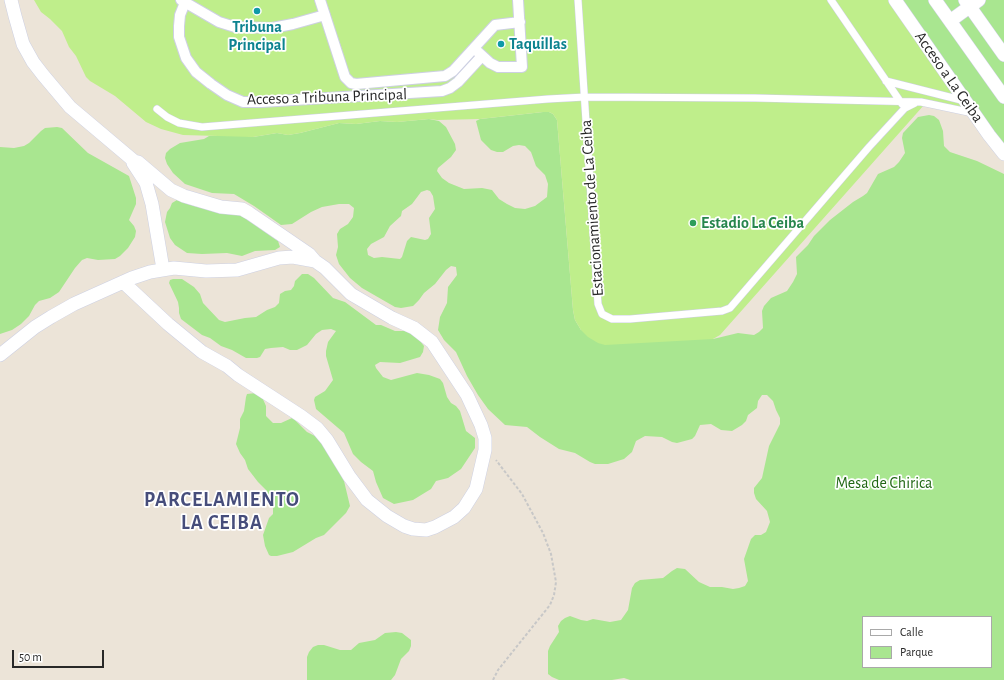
<!DOCTYPE html>
<style>
body{margin:0}
#map{position:relative;width:1004px;height:680px;overflow:hidden;background:#ece4d8;font-family:"Alegreya Sans",sans-serif}
canvas{display:block}
.legend{position:absolute;left:862px;top:616px;width:130px;height:52px;box-sizing:border-box;background:#fff;border:1px solid #a9a9a9;margin:0;padding:5px 7px;list-style:none;font-size:12px;color:#282828}
.legend li{display:flex;align-items:center;gap:8px;height:20px}
.legend b{width:20px;border:1px solid #a9a9a9}
.scale{position:absolute;left:12px;top:650px;width:92px;height:18px;box-sizing:border-box;border:2px solid #282828;border-top:0;padding-left:5px;font-size:12px;line-height:14px;white-space:nowrap;color:#282828;-webkit-text-stroke:3px #fff;paint-order:stroke}
</style>
<div id="map">
<canvas width="1004" height="680"></canvas>
<ul class="legend">
<li><b style="height:5px;background:#fff"></b>Calle</li>
<li><b style="height:11px;background:#a9e690"></b>Parque</li>
</ul>
<div class="scale">50 m</div>
</div>
<script>
const c = document.querySelector('canvas').getContext('2d');
c.lineJoin = 'round';
function fill(path, color) {
  c.fillStyle = color;
  c.fill(path, 'evenodd');
}
function toPath(rows) {
  const path = new Path2D();
  for (const r of rows) {
    path.moveTo(r[0], r[1]);
    for (let i = 2; i < r.length; i += 2) path.lineTo(r[i], r[i + 1]);
  }
  return path;
}
function trace(path, color, width, dash) {
  c.strokeStyle = color;
  c.lineWidth = width;
  c.lineCap = dash ? 'butt' : 'round';
  c.setLineDash(dash || []);
  c.stroke(path);
}
function drawText(font, color, halo, rows, align = 'center') {
  c.font = font + ' "Alegreya Sans",sans-serif';
  c.lineWidth = 3.5;
  c.setLineDash([]);
  c.textBaseline = 'middle';
  c.strokeStyle = halo;
  c.fillStyle = color;
  for (const [text, x, y, turn = 0] of rows) {
    c.save();
    c.translate(x, y);
    c.rotate((+turn || 0) * Math.PI / 180);
    c.textAlign = isNaN(turn) ? turn : align;
    if (halo) c.strokeText(text, 0, 0);
    c.fillText(text, 0, 0);
    c.restore();
  }
}
const green = toPath([
 [895,0,965,0,1004,55,1004,154],
 [981,0,1004,0,1004,53,971,7],
 [543,112,549,112,553,114,557,120,573,310,575,320,581,330,713,339,738,333,754,335,759,332,763,328,762,311,764,306,771,298,787,291,793,282,797,274,796,257,808,245,814,236,830,220,853,202,863,196,867,193,878,174,894,167,899,162,905,153,902,138,903,133,918,117,929,115,934,116,939,120,943,131,944,146,950,152,977,161,1004,174,1004,680,630,680,624,678,612,680,559,680,552,677,548,674,548,651,550,646,559,632,558,626,561,621,565,618,570,616,581,620,587,621,593,619,610,622,621,620,628,610,632,588,635,583,640,580,663,578,672,571,677,568,685,569,699,582,710,587,722,587,733,589,739,588,745,586,748,581,744,559,751,539,755,535,761,535,766,532,770,522,767,511,756,499,754,493,754,488,762,478,769,446,780,424,780,418,776,410,773,401,767,395,762,395,758,401,757,408,748,415,746,421,742,425,732,431,721,430,711,424,700,425,695,436,692,439,677,443,672,442,662,437,645,436,636,441,632,452,624,459,608,464,595,464,590,462,575,453,559,449,540,437,527,427,505,425,488,409,478,395,467,376,456,352,444,340,438,330,440,317,447,303,448,287,457,275,456,267,451,266,446,270,435,284,424,293,419,300,413,306,401,308,395,307,362,288,350,278,339,264,336,255,338,247,337,234,340,229,348,224,353,217,354,208,349,204,339,204,322,207,311,212,292,224,281,225,254,206,234,194,212,193,185,184,173,173,167,164,165,158,166,153,170,149,180,143,204,139,209,136,242,135,253,137,277,133,288,135,300,133,339,123,356,124,380,121,397,122,429,119,439,121,446,127,455,144,456,150,451,157,438,168,437,171,442,178,449,183,464,189,482,188,492,190,499,199,507,204,515,208,525,209,535,206,547,197,548,184,545,175,536,166,531,152,525,146,519,145,513,146,503,152,497,152,491,150,481,140,476,121,480,119],
 [427,190,430,191,433,196,435,209,429,218,431,234,428,239,425,240,411,237,407,241,402,257,400,259,382,257,374,258,368,255,367,249,371,244,384,237,390,226,401,216,402,211,412,204,421,192],
 [863,617,991,617,991,667,863,667],
 [57,127,62,128,88,153,129,176,136,198,136,204,129,220,134,226,136,231,135,237,128,248,120,256,115,259,98,260,87,258,82,260,75,268,59,292,50,298,39,301,35,305,29,316,21,324,12,330,0,334,0,147,14,148,24,146,29,143,41,131,45,128],
 [177,200,194,206,234,213,246,217,258,227,278,241,280,247,275,250,255,251,242,256,227,253,202,254,187,253,175,245,170,238,165,222,167,212,170,208,172,203],
 [302,274,308,274,314,278,333,298,345,302,376,325,381,325,395,331,410,331,415,335,424,346,423,352,420,357,400,363,380,362,375,365,376,368,383,377,391,380,417,373,429,375,440,379,443,383,447,397,451,403,456,406,460,411,466,431,475,438,475,448,461,469,448,478,436,481,431,489,413,500,394,504,383,498,376,482,373,471,361,462,353,454,344,433,316,409,314,400,315,397,325,391,333,380,326,356,326,351,328,342,336,331,331,329,322,330,316,334,307,345,297,350,290,350,283,347,271,348,265,349,260,357,257,358,246,358,232,350,221,346,210,338,202,335,181,319,179,313,179,308,178,302,169,283,170,280,173,279,182,279,194,287,200,294,203,303,219,320,225,322,245,318,256,317,267,310,275,307,279,303,280,294,285,291,291,290,294,286,295,281],
 [256,393,262,397,266,406,266,416,273,423,281,423,292,418,295,420,307,432,315,436,327,446,344,481,350,506,346,513,324,535,316,538,293,552,277,556,271,556,269,555,265,546,263,535,269,518,273,514,273,505,266,490,258,482,248,469,245,460,240,453,236,444,240,428,240,419,244,411,246,397,247,394],
 [396,632,402,633,411,640,411,646,409,651,401,659,395,675,391,680,307,680,307,657,309,652,313,647,318,645,324,645,340,650,351,650,359,643,375,640,385,633]
]);
const pitch = toPath([
 [34,0,895,0,974,113,924,105,720,335,713,339,605,345,598,343,588,337,581,330,575,320,573,310,557,120,553,114,549,112,543,112,480,119,437,120,429,119,397,122,380,121,356,124,339,123,300,133,288,135,277,133,253,137,183,135,161,129,146,122,115,96,90,81,86,77,76,56,69,47,62,31,50,19,41,12]
]);
const path = toPath([
 [493,680,498,670,550,605,554,595,556,582,551,554,543,533,522,494,496,460]
]);
const service = toPath([
 [578,0,598,304,602,314,612,319,630,319,722,311,730,308,869,147,905,108,915,103],
 [831,0,902,104],
 [886,81,965,101],
 [157,109,167,117,179,123,202,127,548,99,585,97,755,98,921,102,973,113]
]);
const pedestrian = toPath([
 [181,0,219,22,235,27,272,28,293,24,325,15],
 [186,0,180,15,179,26,179,37,186,58,196,72,211,84,227,95,243,102,261,102,442,91,450,88,458,82,482,56],
 [320,0,345,77,351,83,356,84,445,76,453,71,495,25,520,22],
 [478,52,490,63,498,67,522,67,518,0]
]);
const minor = toPath([
 [11,0,15,16,23,44,33,62,43,75,70,107,134,161,133,163,146,183,152,204,163,269],
 [895,0,989,135,1004,154],
 [935,0,1004,97],
 [965,0,1004,55],
 [950,21,979,0],
 [123,282,168,324,202,352,227,366,238,375,301,416,317,428,327,440,349,476,367,500,387,516,404,526,413,529,426,530,435,527,454,517,464,508,476,489,485,450,485,438,481,425,467,395,432,342,414,328,392,318,351,294,325,268,315,261,309,254,249,213,242,209,221,207,184,196,171,190,138,162,134,161],
 [0,355,35,327,51,317,74,304,132,278,150,272,174,268,206,271,237,270,279,258,293,257,315,261]
]);
const markers = [
 [257,11,4,"#0f9aa8"],
 [501,44,4,"#0f9aa8"],
 [693,223,4,"#2e9e5b"]
];
const cultureNames = [
 ["Tribuna",257,27],
 ["Principal",257,45],
 ["Taquillas",509,44,"left"]
];
const streetNames = [
 ["Acceso a La Ceiba",949,77,55],
 ["Acceso a Tribuna Principal",327,97,-2],
 ["Estacionamiento de La Ceiba",592,208,-94]
];
const leisureNames = [
 ["Estadio La Ceiba",701,223]
];
const parkNames = [
 ["Mesa de Chirica",884,483]
];
const districtNames = [
 ["PARCELAMIENTO",222,500],
 ["LA CEIBA",222,523]
];
fill(green, '#a9e690');
fill(pitch, '#bfee8b');
trace(service, '#cdd0e2', 8);
trace(pedestrian, '#cdd0e2', 12);
trace(minor, '#cdd0e2', 14);
trace(path, '#c7c7c7', 2, [3, 2]);
trace(service, '#fff', 7);
trace(pedestrian, '#fff', 10);
trace(minor, '#fff', 13);
for (const [x, y, r, color] of markers) {
  const dot = new Path2D();
  dot.arc(x, y, r, 0, 2 * Math.PI);
  c.fillStyle = color;
  c.fill(dot);
  trace(dot, '#fff', 1.5);
}
drawText('bold 16px', '#0d838f', '#fff', cultureNames);
drawText('16px', '#282828', '#fff', streetNames);
drawText('bold 16px', '#27864d', '#fff', leisureNames, 'left');
drawText('16px', '#226815', '#fff', parkNames);
c.letterSpacing = '1px';
drawText('bold 20px', '#464d7b', '#fff', districtNames);
c.letterSpacing = '0px';
</script>
